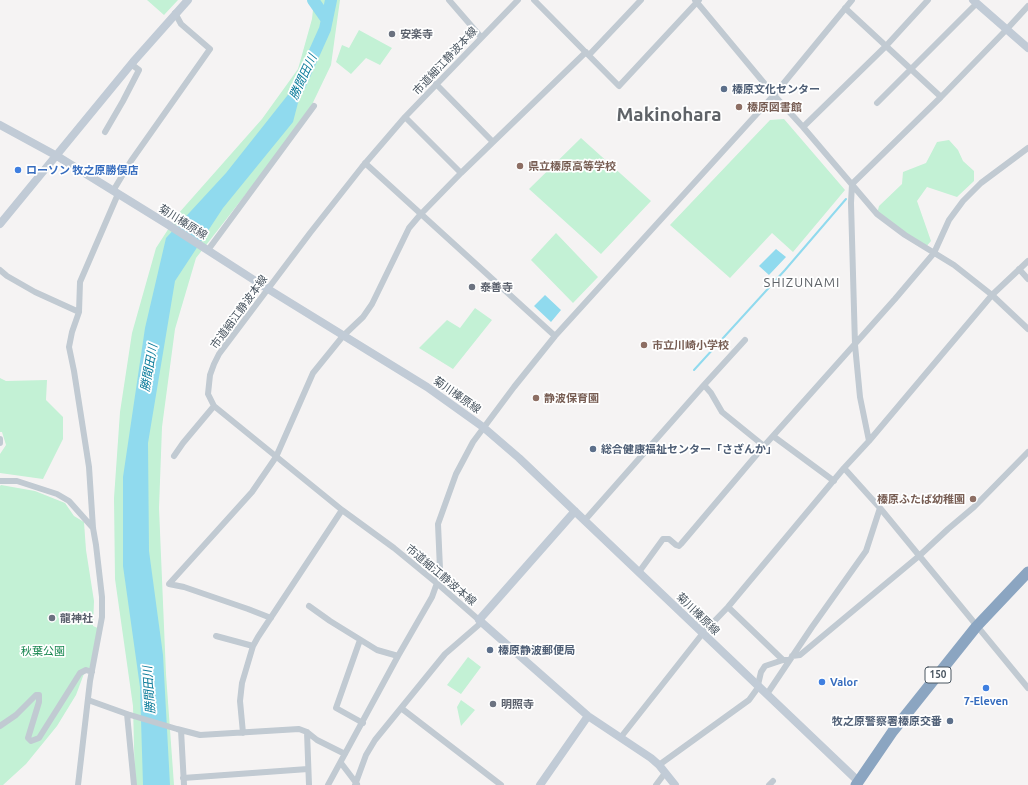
<!DOCTYPE html>
<meta charset="utf-8">
<style>
body{margin:0}
canvas{display:block;background:#f5f3f3}
</style>
<canvas width="1028" height="785"></canvas>
<script>
const c = document.querySelector('canvas').getContext('2d');
c.lineJoin = 'round';
function fill(path, color) {
  c.fillStyle = color;
  c.fill(path, 'evenodd');
}
function toPath(rows) {
  const path = new Path2D();
  for (const r of rows) {
    path.moveTo(r[0], r[1]);
    for (let i = 2; i < r.length; i += 2) path.lineTo(r[i], r[i + 1]);
  }
  return path;
}
function trace(path, color, width, dash) {
  c.strokeStyle = color;
  c.lineWidth = width;
  c.lineCap = dash ? 'butt' : 'round';
  c.setLineDash(dash || []);
  c.stroke(path);
}
function drawText(font, color, halo, rows, align = 'center') {
  c.font = font + ' Ubuntu,"Noto Sans JP",sans-serif';
  c.lineWidth = 3.5;
  c.setLineDash([]);
  c.textBaseline = 'middle';
  c.strokeStyle = halo;
  c.fillStyle = color;
  for (const [text, x, y, turn = 0] of rows) {
    c.save();
    c.translate(x, y);
    c.rotate((+turn || 0) * Math.PI / 180);
    c.textAlign = isNaN(turn) ? turn : align;
    if (halo) c.strokeText(text, 0, 0);
    c.fillText(text, 0, 0);
    c.restore();
  }
}
const green = toPath([
 [147,0,178,0,164,15],
 [314,0,340,0,331,65,306,117,196,258,175,329,162,427,159,508,166,674,174,785,135,785,133,706,115,579,114,498,120,412,132,333,156,248,178,214,262,119,298,69,312,19],
 [359,30,392,48,380,65,366,58,351,74,336,62,342,45,349,48],
 [784,119,845,190,793,252,772,233,730,278,670,225,770,120],
 [581,138,651,201,601,254,529,189],
 [949,140,958,150,963,161,974,171,974,181,957,197,927,187,917,201,931,241,925,248,877,214,879,206,902,184,903,172,926,163,937,142],
 [556,233,598,277,573,303,531,260],
 [475,308,492,320,453,369,419,348,447,320,460,328],
 [0,378,6,381,47,380,46,400,63,417,63,439,43,479,0,473,0,454,6,445,2,432,0,432],
 [1,485,35,491,65,503,74,516,84,522,86,550,94,601,93,626,100,629,92,672,85,671,76,695,57,726,26,764,3,785,0,785,0,486],
 [468,657,481,667,461,694,447,685],
 [461,700,475,710,461,726,457,707]
]);
const water = toPath([
 [306,72,293,122,223,208,175,281,148,443,149,551,163,655,170,785,143,785,140,687,123,566,123,477,145,328,166,238,226,173],
 [776,249,786,257,769,275,759,266],
 [545,295,561,310,551,322,534,306]
]);
const stream = toPath([
 [694,370,785,270,846,199]
]);
const river = toPath([
 [313,0,327,20],
 [299,87,325,29,331,0]
]);
const street = toPath([
 [449,0,481,37],
 [534,0,619,86,699,0],
 [695,0,774,95,803,127,877,214,905,235,954,265,992,295,1028,329],
 [845,8,941,97],
 [589,55,641,0],
 [436,84,493,142],
 [877,103,977,3],
 [405,117,461,173],
 [803,127,886,46,928,0],
 [105,132,123,101,139,70,131,64],
 [365,163,555,336],
 [113,191,131,161,210,49,181,24,175,13],
 [208,250,314,106],
 [1019,269,1028,279],
 [0,270,7,276,35,292,79,312],
 [704,385,711,393,722,412,764,446],
 [773,436,834,481],
 [0,439,0,443],
 [869,441,860,397,855,345,851,203,852,184,941,97,1007,29,1028,6],
 [174,456,183,443,214,406],
 [844,468,880,508,1028,688],
 [0,481,17,481,57,494,69,501,93,528],
 [585,520,704,385,745,340],
 [639,572,663,539,669,539,676,545,679,546,681,544,764,446,895,299,934,253,949,220,963,201,981,183,1028,148],
 [309,606,330,621,377,650,398,656],
 [728,607,783,660],
 [271,618,248,609,184,587,169,584,252,492,276,457,313,373,343,336,363,317,372,304,409,228,420,215,461,173,586,52],
 [479,620,439,585,394,548,342,510,214,406,208,394,210,375,214,364,219,354,310,233,362,167,405,117,518,0],
 [216,636,253,646],
 [360,640,336,708,363,723],
 [792,656,800,655,919,556,948,529,974,507,1028,452],
 [767,694,812,627,866,551,880,508],
 [88,700,127,714,177,729,200,735,299,729,307,732,317,740,345,754],
 [401,708,501,785],
 [127,714,134,785],
 [0,726,16,715,36,695,39,695,39,702,28,738,31,741,39,738,80,673,86,670,92,672],
 [181,730,184,785],
 [307,732,309,785],
 [243,733,240,701,242,683,253,646,258,637,342,510],
 [621,737,703,633,728,607,844,468,869,441,992,295,1028,261],
 [341,763,357,784],
 [659,765,749,700,757,689,761,672,765,666,783,660,789,660],
 [183,778,308,769],
 [78,785,90,681,102,617,102,597,96,545,93,528,89,467,74,371,69,347,72,332,79,312,80,282,118,194],
 [328,785,398,656,432,597,437,583,440,569,438,524,456,474,473,442,514,387,555,336,774,95,852,0],
 [355,785,366,755,375,740,445,654,482,622],
 [656,785,665,773],
 [769,785,773,781]
]);
const secondary = toPath([
 [973,0,1028,48],
 [0,125,57,156,167,224,268,289,427,387,483,427,519,458,858,781],
 [0,224,133,62,188,0],
 [575,511,479,620,588,716,651,758,659,765,675,785],
 [540,785,588,716]
]);
const highway = toPath([
 [856,785,893,731,976,627,1028,572]
]);
const markers = [
 [392,34,4,"#6b7280"],
 [724,89,4,"#5c6f8a"],
 [739,107,4,"#8d6e63"],
 [520,166,4,"#8d6e63"],
 [18,170,4,"#3f7fe0"],
 [472,287,4,"#6b7280"],
 [644,345,4,"#8d6e63"],
 [536,398,4,"#8d6e63"],
 [593,449,4,"#5c6f8a"],
 [973,499,4,"#8d6e63"],
 [52,618,4,"#6b7280"],
 [490,650,4,"#5c6f8a"],
 [822,682,4,"#3f7fe0"],
 [986,688,4,"#3f7fe0"],
 [493,704,4,"#6b7280"],
 [950,721,4,"#5c6f8a"]
];
const shields = [
 [938,675,26]
];
const shieldNames = [
 ["150",938,675]
];
const worshipNames = [
 ["安楽寺",400,34],
 ["泰善寺",480,287],
 ["龍神社",60,618],
 ["明照寺",501,704]
];
const streetNames = [
 ["市道細江静波本線",445,61,-47],
 ["菊川榛原線",183,222,32],
 ["市道細江静波本線",239,312,-54],
 ["菊川榛原線",457,395,35],
 ["市道細江静波本線",441,575,40],
 ["菊川榛原線",698,614,44]
];
const serviceNames = [
 ["榛原文化センター",732,89],
 ["総合健康福祉センター「さざんか」",601,449],
 ["榛原静波郵便局",498,650],
 ["牧之原警察署榛原交番",942,721,"right"]
];
const educationNames = [
 ["榛原図書館",747,107],
 ["県立榛原高等学校",528,166],
 ["市立川崎小学校",652,345],
 ["静波保育園",544,398],
 ["榛原ふたば幼稚園",965,499,"right"]
];
const shopNames = [
 ["ローソン 牧之原勝俣店",26,170],
 ["Valor",830,682],
 ["7-Eleven",986,701,"center"]
];
const parkNames = [
 ["秋葉公園",43,651]
];
const waterNames = [
 ["勝間田川",303,77,-65],
 ["勝間田川",149,368,-80],
 ["勝間田川",149,690,-94]
];
const quarterNames = [
 ["SHIZUNAMI",802,283]
];
const townNames = [
 ["Makinohara",669,115]
];
fill(green, '#c3f1d5');
fill(water, '#90daee');
trace(stream, '#90daee', 2);
trace(river, '#90daee', 12);
trace(street, '#c1cad2', 6);
trace(secondary, '#c1cbd6', 8);
trace(highway, '#8ba5c1', 11);
for (const [x, y, r, color] of markers) {
  const dot = new Path2D();
  dot.arc(x, y, r, 0, 2 * Math.PI);
  c.fillStyle = color;
  c.fill(dot);
  trace(dot, '#fff', 1.5);
}
for (const [x, y, w] of shields) {
  const box = new Path2D();
  box.roundRect(x - w / 2, y - 8, w, 16, 3);
  c.fillStyle = '#fff';
  c.fill(box);
  trace(box, '#4a5661', 1);
}
drawText('bold 10px', '#4a5661', null, shieldNames);
drawText('bold 11px', '#5b616d', '#fff', worshipNames, 'left');
drawText('11px', '#4a5661', '#fff', streetNames);
drawText('bold 11px', '#4e5e75', '#fff', serviceNames, 'left');
drawText('bold 11px', '#785e54', '#fff', educationNames, 'left');
drawText('bold 11px', '#366cbe', '#fff', shopNames, 'left');
drawText('11px', '#17864f', '#fff', parkNames);
drawText('italic 12px', '#0c7c9b', '#fff', waterNames);
c.letterSpacing = '1px';
drawText('13px', '#5f6368', '#fff', quarterNames);
c.letterSpacing = '0px';
drawText('bold 19px', '#5f6368', '#fff', townNames);
</script>
